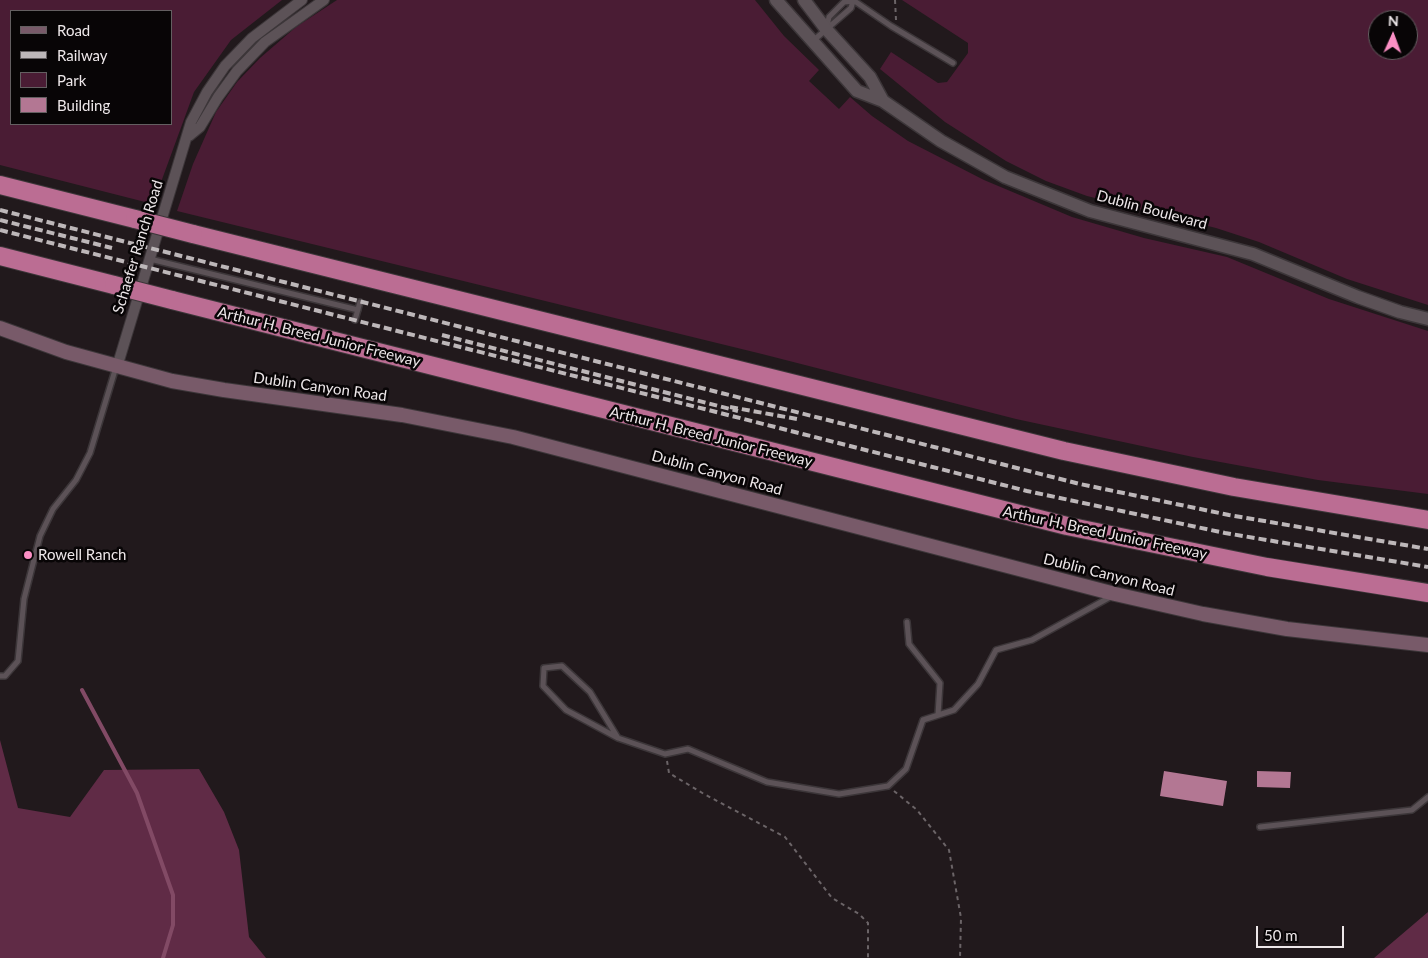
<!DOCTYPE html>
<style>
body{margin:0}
#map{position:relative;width:1428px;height:958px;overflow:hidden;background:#21191c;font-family:Lato,sans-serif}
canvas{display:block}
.legend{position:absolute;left:10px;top:10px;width:162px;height:115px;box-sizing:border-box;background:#080506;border:1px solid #645f61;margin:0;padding:6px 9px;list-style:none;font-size:15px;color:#ede7e9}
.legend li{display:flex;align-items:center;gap:10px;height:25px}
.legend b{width:25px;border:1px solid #645f61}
.north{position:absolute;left:1368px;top:10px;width:50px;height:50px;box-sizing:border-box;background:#080506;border:1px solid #645f61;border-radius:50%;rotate:2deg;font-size:14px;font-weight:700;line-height:20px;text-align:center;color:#ede7e9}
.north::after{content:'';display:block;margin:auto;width:18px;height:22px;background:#fb8fc4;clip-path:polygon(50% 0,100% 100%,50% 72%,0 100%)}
.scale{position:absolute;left:1256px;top:926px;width:88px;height:22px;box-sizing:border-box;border:2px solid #ede7e9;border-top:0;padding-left:6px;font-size:15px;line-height:18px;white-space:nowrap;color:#ede7e9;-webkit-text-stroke:4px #080506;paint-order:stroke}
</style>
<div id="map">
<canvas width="1428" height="958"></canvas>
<ul class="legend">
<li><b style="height:6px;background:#785a69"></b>Road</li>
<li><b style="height:6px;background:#bdb7b9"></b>Railway</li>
<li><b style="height:14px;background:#4a1c34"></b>Park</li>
<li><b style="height:14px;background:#b37793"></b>Building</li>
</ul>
<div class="north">N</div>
<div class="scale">50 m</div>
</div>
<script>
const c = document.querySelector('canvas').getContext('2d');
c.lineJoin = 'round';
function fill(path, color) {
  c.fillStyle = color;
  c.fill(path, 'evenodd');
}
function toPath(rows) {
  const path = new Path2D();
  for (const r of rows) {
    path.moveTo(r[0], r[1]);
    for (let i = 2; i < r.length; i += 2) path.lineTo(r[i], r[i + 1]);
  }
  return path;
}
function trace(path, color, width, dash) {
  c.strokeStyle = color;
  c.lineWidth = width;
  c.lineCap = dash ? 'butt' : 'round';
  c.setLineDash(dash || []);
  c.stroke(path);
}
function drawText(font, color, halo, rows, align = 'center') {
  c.font = font + ' Lato,sans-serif';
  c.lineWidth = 5;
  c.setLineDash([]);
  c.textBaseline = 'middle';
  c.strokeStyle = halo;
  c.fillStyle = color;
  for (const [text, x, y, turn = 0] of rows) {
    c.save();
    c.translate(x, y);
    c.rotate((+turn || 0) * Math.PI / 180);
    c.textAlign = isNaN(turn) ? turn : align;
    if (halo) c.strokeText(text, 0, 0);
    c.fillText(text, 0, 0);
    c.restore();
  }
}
const green = toPath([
 [0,0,282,0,231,40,194,92,153,204,0,165],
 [11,11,171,11,171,124,11,124],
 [337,0,755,0,784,36,819,70,809,81,839,109,850,97,872,116,908,141,984,180,1072,217,1144,238,1227,257,1329,299,1428,331,1428,494,1318,480,1193,457,1016,419,762,354,177,211,193,164,216,112,237,82,260,58,296,27],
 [902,0,1428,0,1428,305,1347,279,1259,242,1216,228,1087,196,1046,181,1006,161,945,122,880,69,891,52,938,83,947,82,968,53,968,43],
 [1378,20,1408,20,1408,50,1378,50]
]);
const forest = toPath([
 [0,740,18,808,70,817,104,770,199,769,224,812,239,850,249,937,266,958,0,958],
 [1428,912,1428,958,1374,958]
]);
const stream = toPath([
 [82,690,137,793,173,895,173,925,163,958]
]);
const building = toPath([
 [1164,771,1227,781,1223,806,1160,796],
 [1257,771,1291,772,1290,788,1257,787]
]);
const path = toPath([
 [895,0,896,20],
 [667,761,669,773,704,794,785,837,832,898,859,914,868,923,868,958],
 [894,791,917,810,949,850,961,918,960,958]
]);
const service = toPath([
 [853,0,891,26,953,63],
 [814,40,851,8,853,1,844,2,829,17,827,26],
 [150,259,358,310],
 [355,320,360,302],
 [907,622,909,644,940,683,938,715],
 [0,676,5,676,18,661,24,599,40,536,53,509,76,480,90,453,116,367],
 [618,738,566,710,543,686,544,668,562,666,590,692,618,738,665,754,688,749,767,782,839,794,888,786,906,769,923,720,954,710,978,684,996,650,1032,640,1112,596],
 [1260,827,1412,810,1428,797]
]);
const minor = toPath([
 [189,136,200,127,218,97,237,71,265,42,324,0],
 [117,367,191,122,207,92,225,66,252,38,302,0]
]);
const tertiary = toPath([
 [776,0,857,91,883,101,941,141,1005,177,1090,211,1253,254,1358,297,1400,312,1428,319],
 [804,0,826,29,870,77,883,101]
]);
const secondary = toPath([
 [0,328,66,352,172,381,224,390,402,415,513,437,1115,594,1203,614,1287,629,1428,645]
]);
const motorway = toPath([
 [0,185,135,219],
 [193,234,1064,451,1234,487,1428,520],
 [0,256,114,285],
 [172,300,1067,526,1267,567,1428,593]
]);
const rail = toPath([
 [0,210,1080,484,1229,515,1428,549],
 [0,220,112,248],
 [0,230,1027,491,1225,533,1428,567],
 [442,335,738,411],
 [730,407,797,419]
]);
const motorwayBridge = toPath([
 [135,219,193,234],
 [114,285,172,300]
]);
const markers = [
 [28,555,5,"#fb8fc4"]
];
const streetNames = [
 ["Dublin Boulevard",1152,210,15],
 ["Schaefer Ranch Road",138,247,-73],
 ["Arthur H. Breed Junior Freeway",319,337,14],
 ["Dublin Canyon Road",320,387,8],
 ["Arthur H. Breed Junior Freeway",711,437,14],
 ["Dublin Canyon Road",717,473,15],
 ["Arthur H. Breed Junior Freeway",1105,533,12],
 ["Dublin Canyon Road",1109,575,14]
];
const poiNames = [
 ["Rowell Ranch",38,555]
];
fill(green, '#4a1c34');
fill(forest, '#602b46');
trace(stream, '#824a65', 4);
fill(building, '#b37793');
trace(service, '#3c3639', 8);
trace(minor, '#3c3639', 12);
trace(tertiary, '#3c3639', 15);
trace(secondary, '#3c3639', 16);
trace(motorway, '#3c3639', 20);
trace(path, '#6b6467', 2, [4, 4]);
trace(service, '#5c5257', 5);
trace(minor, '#5c5257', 10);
trace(tertiary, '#5c5257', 12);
trace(secondary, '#785a69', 14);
trace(motorway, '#bb6d93', 18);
trace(rail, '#bdb7b9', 4, [8, 4]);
trace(motorwayBridge, '#3c3639', 20, []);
trace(motorwayBridge, '#bb6d93', 18);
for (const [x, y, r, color] of markers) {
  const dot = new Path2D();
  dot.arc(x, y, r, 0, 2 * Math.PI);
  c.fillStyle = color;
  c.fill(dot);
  trace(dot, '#080506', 2);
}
drawText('15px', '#ede7e9', '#080506', streetNames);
drawText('15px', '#ede7e9', '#080506', poiNames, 'left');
</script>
